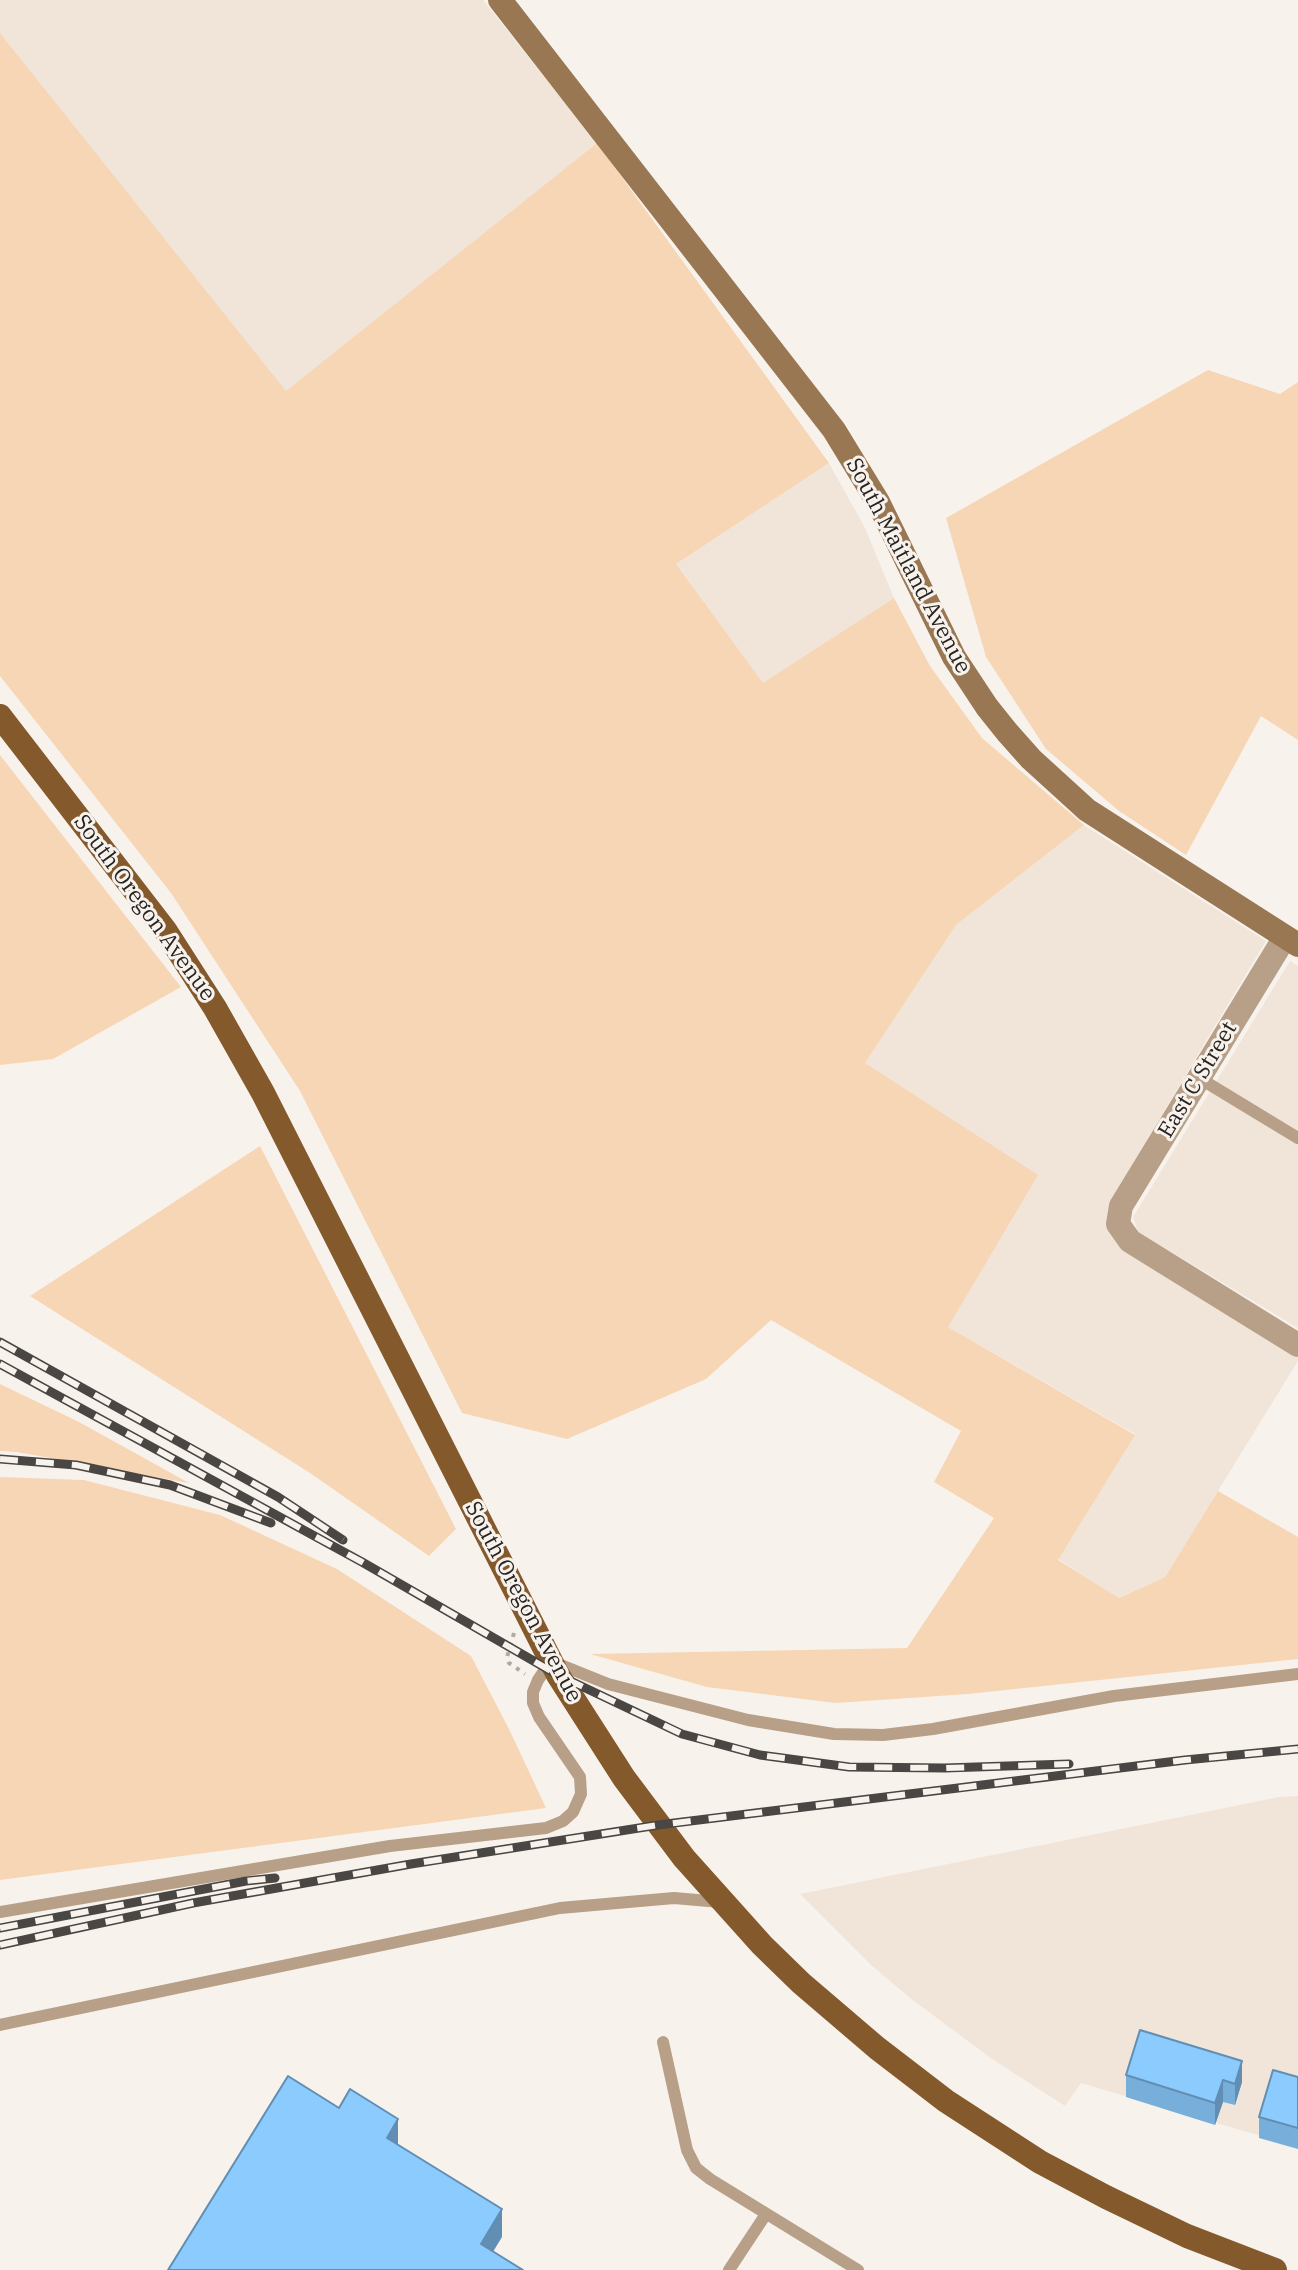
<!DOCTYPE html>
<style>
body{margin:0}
canvas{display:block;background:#f8f2ed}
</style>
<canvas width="1298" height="2270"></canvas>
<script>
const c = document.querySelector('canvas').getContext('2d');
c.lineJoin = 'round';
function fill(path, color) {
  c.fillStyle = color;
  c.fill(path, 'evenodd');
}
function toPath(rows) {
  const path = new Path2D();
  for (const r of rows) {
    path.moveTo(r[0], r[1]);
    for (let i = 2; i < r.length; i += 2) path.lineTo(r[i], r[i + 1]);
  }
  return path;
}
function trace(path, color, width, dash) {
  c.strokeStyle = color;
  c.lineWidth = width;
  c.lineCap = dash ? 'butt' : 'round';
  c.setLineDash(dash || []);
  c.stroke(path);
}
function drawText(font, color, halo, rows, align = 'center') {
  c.font = font + ' "IBM Plex Serif",serif';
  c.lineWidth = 6;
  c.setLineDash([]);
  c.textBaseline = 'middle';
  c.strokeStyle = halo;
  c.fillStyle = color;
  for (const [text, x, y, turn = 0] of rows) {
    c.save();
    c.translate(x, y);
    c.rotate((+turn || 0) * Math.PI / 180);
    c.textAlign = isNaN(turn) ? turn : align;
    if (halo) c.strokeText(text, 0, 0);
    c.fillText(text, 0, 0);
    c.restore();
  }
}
const built = toPath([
 [0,0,483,0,597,143,286,392,0,33],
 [829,463,864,526,894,598,763,684,676,564],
 [1084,825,1266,941,1112,1198,1107,1229,1127,1253,1298,1357,1298,1361,1165,1577,1118,1598,1058,1559,1135,1434,948,1327,864,1064,956,925],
 [1290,961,1298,966,1298,1328,1138,1232,1133,1217],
 [1298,1796,1298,2147,1081,2083,1065,2106,992,2059,910,1998,870,1964,800,1894,1279,1797]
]);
const green = toPath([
 [0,33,286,391,597,143,829,463,676,564,763,683,894,598,930,666,982,738,1084,825,956,925,865,1063,1038,1175,948,1327,1135,1435,1058,1560,1119,1598,1165,1577,1218,1491,1298,1537,1298,1659,968,1694,835,1703,707,1687,590,1654,907,1648,994,1518,934,1482,961,1431,771,1320,706,1379,567,1439,462,1413,300,1091,171,893,0,676],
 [1208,370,1280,394,1298,382,1298,740,1261,716,1186,855,1119,811,1046,749,986,657,946,518],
 [0,755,181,987,53,1059,0,1065],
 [260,1146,456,1529,429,1556,310,1473,30,1296],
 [0,1384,79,1422,189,1483,17,1452,0,1451],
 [0,1477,84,1480,220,1515,337,1569,471,1656,509,1729,546,1808,0,1880]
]);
const path = toPath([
 [514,1633,507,1657,509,1663,525,1674]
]);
const lane = toPath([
 [1199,1078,1298,1138],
 [0,1912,390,1846,546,1828,563,1821,573,1812,581,1794,580,1777,539,1717,533,1703,533,1692,538,1680,551,1661,608,1684,748,1720,834,1734,883,1735,933,1729,1114,1696,1298,1674],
 [0,2025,560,1908,674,1898,720,1902],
 [663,2042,687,2150,696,2168,710,2179,858,2270],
 [729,2270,766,2214]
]);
const street = toPath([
 [1285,937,1121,1206,1118,1224,1130,1241,1298,1345]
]);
const secondary = toPath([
 [500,0,834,430,878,502,954,657,987,707,1007,732,1031,759,1087,810,1298,945]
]);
const primary = toPath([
 [0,716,165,930,215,1008,263,1093,558,1675,624,1778,684,1858,762,1945,801,1983,877,2048,946,2101,1040,2162,1106,2197,1187,2236,1275,2270]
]);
const rail = toPath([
 [0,1342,278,1497,343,1540],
 [0,1364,362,1562,558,1675,682,1734,760,1755,849,1767,945,1768,1069,1764],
 [0,1459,76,1465,170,1485,271,1523],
 [0,1928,246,1881,275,1878],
 [0,1945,193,1903,411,1864,658,1825,1185,1760,1298,1749]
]);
const wall = toPath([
 [1140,2030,1242,2082,1235,2105,1223,2102,1215,2125,1126,2097,1126,2075],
 [1298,2077,1298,2149,1259,2138,1259,2117]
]);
const shadedWall = toPath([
 [1242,2061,1242,2082,1235,2105,1235,2084],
 [1223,2080,1223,2102,1215,2125,1215,2103],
 [398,2119,398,2147,387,2138],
 [502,2209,502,2237,482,2270,481,2244]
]);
const building = toPath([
 [1140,2030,1242,2061,1235,2084,1223,2080,1215,2103,1126,2075,1140,2030],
 [1273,2070,1298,2077,1298,2128,1259,2117,1273,2070],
 [288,2076,339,2108,350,2089,398,2119,387,2138,502,2209,481,2244,523,2270,168,2270,288,2076]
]);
const streetNames = [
 ["South Maitland Avenue",908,566,62],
 ["South Oregon Avenue",144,908,54],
 ["East C Street",1198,1080,-59],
 ["South Oregon Avenue",523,1602,62]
];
fill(built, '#f1e5d9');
fill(green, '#f7d6b6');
trace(path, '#afaaa6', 4, [4, 6]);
trace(lane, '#b8a088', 12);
trace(street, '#b8a088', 24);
trace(secondary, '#9a7753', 24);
trace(primary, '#845a2c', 24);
trace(rail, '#494643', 9);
trace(rail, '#f8f2ed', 6, [18]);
fill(wall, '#78afda');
fill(shadedWall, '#618eb2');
fill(building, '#8bcbfe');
trace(building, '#618eb2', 2);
drawText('22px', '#272422', '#f8f2ed', streetNames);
</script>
